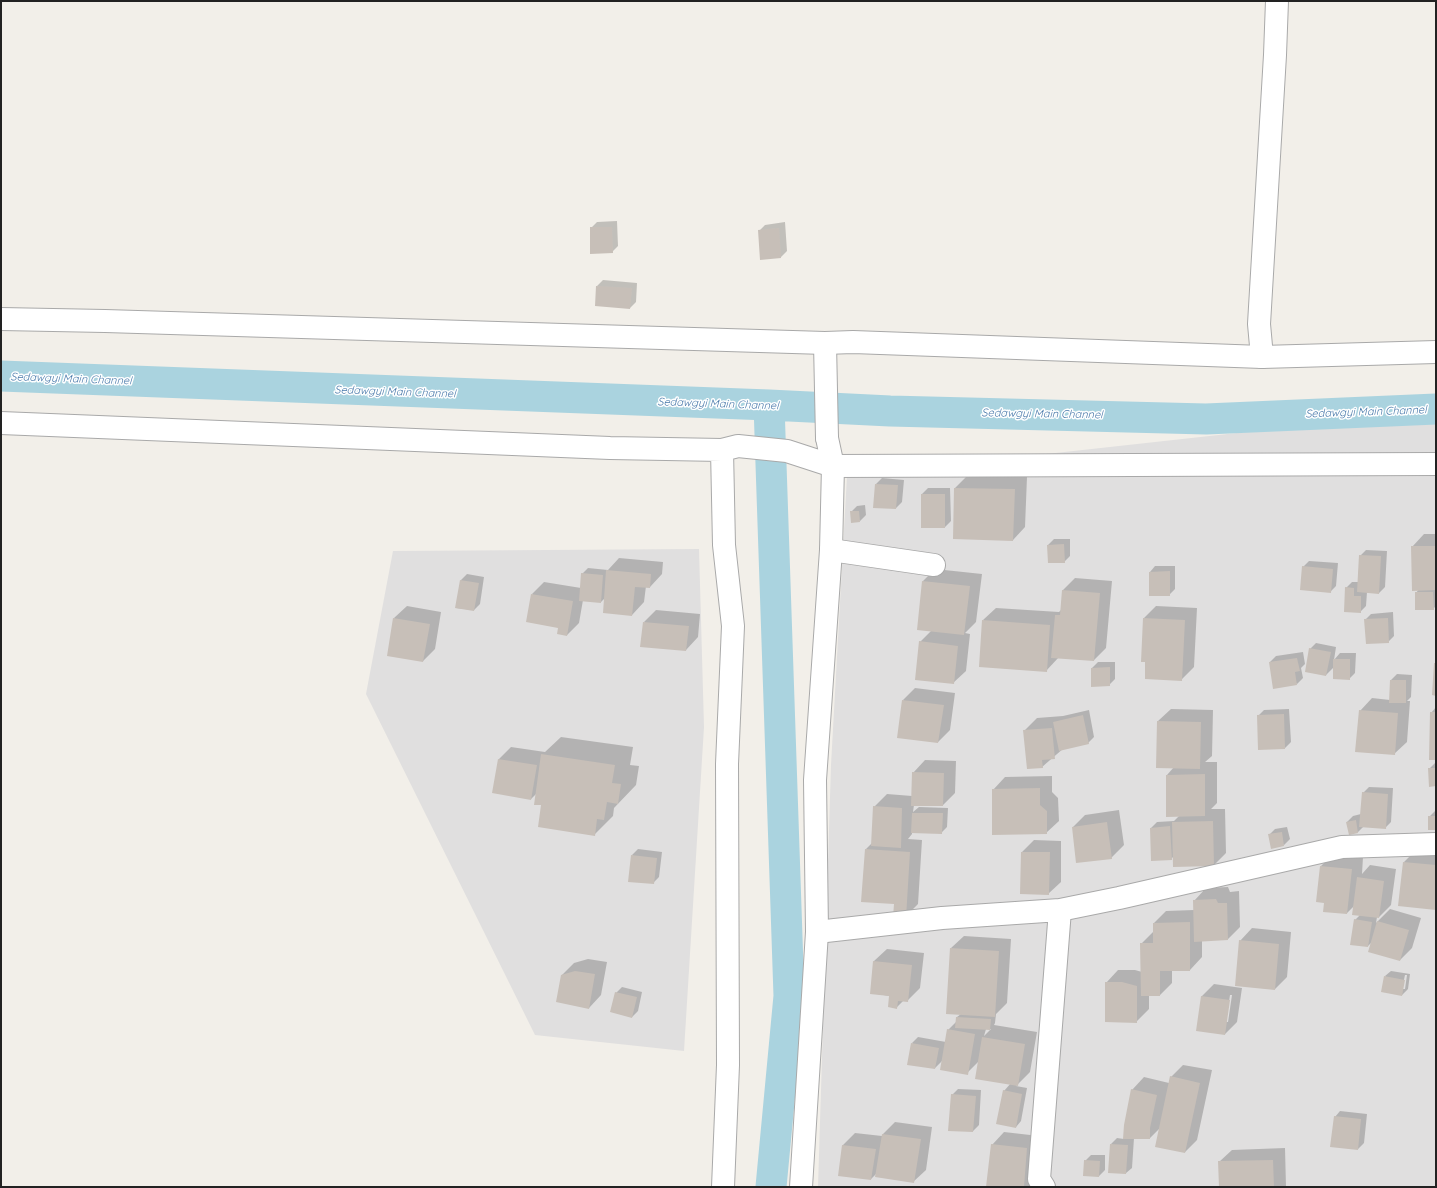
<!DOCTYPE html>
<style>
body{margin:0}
#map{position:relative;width:1437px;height:1188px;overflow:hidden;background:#f2efe9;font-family:Quicksand,sans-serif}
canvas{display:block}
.frame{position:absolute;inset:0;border:2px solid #222;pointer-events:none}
</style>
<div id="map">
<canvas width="1437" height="1188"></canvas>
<div class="frame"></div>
</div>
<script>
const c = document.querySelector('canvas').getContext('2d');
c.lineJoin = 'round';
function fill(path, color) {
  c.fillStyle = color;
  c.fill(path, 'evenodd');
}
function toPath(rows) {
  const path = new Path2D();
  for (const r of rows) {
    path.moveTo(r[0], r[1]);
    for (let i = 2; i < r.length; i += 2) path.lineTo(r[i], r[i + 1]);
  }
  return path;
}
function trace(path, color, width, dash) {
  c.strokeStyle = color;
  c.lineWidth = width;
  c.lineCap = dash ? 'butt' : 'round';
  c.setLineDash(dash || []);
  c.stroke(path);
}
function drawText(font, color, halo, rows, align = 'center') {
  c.font = font + ' Quicksand,sans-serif';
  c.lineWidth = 3;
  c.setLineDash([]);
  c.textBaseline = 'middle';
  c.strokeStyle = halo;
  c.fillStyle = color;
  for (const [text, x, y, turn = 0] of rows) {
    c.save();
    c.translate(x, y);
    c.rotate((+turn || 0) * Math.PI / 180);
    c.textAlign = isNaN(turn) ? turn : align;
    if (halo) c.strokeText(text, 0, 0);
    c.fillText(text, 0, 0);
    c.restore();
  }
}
const residential = toPath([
 [1436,411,1436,1187,818,1187,831,765,847,476],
 [699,549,704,727,684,1051,535,1035,366,694,393,551]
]);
const shadow = toPath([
 [617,221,618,246,612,252,591,228,597,222],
 [785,222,787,251,781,257,761,259,759,231,765,225],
 [603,280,637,283,636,302,630,308,597,286],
 [967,476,1027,477,1025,527,1013,540,954,538,955,488],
 [882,478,904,480,902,502,896,508,876,484],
 [928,488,950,488,951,521,945,527,922,494],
 [865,505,866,515,860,521,851,512,857,506],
 [1424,534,1436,534,1436,606,1433,609,1416,593,1419,589,1412,547],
 [1054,539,1070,539,1070,556,1064,562,1048,545],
 [1366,550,1387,551,1385,587,1379,593,1367,592,1366,606,1360,612,1346,588,1352,582,1358,582,1360,556],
 [619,558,663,562,662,574,650,587,646,586,644,602,632,615,605,598,601,602,583,600,579,623,567,635,532,594,544,582,581,588,582,574,588,568,608,570],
 [1309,561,1338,563,1336,586,1330,592,1303,567],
 [1155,566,1175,566,1175,589,1169,595,1150,572],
 [935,569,982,574,976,622,965,633,970,634,966,671,953,683,920,642,932,630,923,581],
 [467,574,484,577,480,604,474,610,456,608,461,580],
 [1075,578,1112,581,1106,648,1094,660,1059,657,1046,671,983,620,996,608,1059,612,1061,610,1063,590],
 [407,606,441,612,435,649,423,661,394,618],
 [1156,606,1197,608,1194,667,1181,680,1144,618],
 [656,610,700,614,698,637,686,650,644,622],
 [1393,612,1394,636,1388,642,1365,620,1371,614],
 [1316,643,1336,647,1334,660,1340,653,1356,653,1355,673,1349,679,1334,667,1326,675,1310,649],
 [1303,652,1305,664,1301,668,1303,678,1297,684,1270,662,1276,656],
 [1098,662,1115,662,1115,679,1109,685,1092,668],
 [1397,674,1412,675,1411,697,1407,701,1410,701,1407,742,1394,754,1360,711,1372,698,1390,700,1391,680],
 [915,688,955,693,950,730,938,742,903,700],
 [1436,707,1436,759,1431,713],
 [1171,709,1213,710,1212,756,1205,762,1217,762,1217,803,1211,809,1225,809,1226,853,1214,865,1174,856,1171,859,1151,828,1157,822,1174,821,1180,815,1167,775,1174,767,1158,721],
 [1289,709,1291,742,1285,748,1258,716,1264,710],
 [1089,710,1094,737,1088,743,1064,748,1042,767,1024,731,1037,718,1063,716],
 [561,737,633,747,630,765,639,766,636,785,614,808,613,816,595,834,542,804,537,793,531,799,493,792,499,759,511,747,545,752],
 [925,760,956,761,955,793,943,805,914,805,913,812,919,807,948,808,947,827,941,833,912,833,912,834,908,839,922,840,918,904,905,917,895,903,866,849,873,842,874,807,887,794,912,796,913,773],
 [1435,763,1436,763,1436,785,1429,769],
 [1052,776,1052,792,1058,798,1059,821,1046,833,993,790,1005,777],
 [1369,787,1393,788,1391,822,1385,828,1364,826,1358,832,1350,833,1347,822,1353,816,1361,814,1363,793],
 [1119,810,1124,845,1111,858,1073,827,1085,815],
 [1435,811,1436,811,1436,829,1429,817],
 [1287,827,1290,839,1284,845,1269,835,1275,829],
 [1034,840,1061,841,1061,882,1048,894,1022,852],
 [638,849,662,852,659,877,653,883,632,855],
 [1416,850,1436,852,1436,909,1404,862],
 [1333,854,1363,857,1362,874,1370,865,1396,869,1391,905,1379,917,1377,917,1376,923,1390,909,1421,918,1412,948,1400,960,1372,942,1368,946,1355,920,1360,915,1354,906,1347,913,1325,902,1321,866],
 [1228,887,1230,892,1239,891,1240,927,1228,939,1202,940,1202,957,1190,970,1172,970,1172,983,1160,995,1149,995,1149,1009,1136,1022,1106,983,1118,970,1135,970,1142,972,1141,944,1154,931,1154,923,1166,911,1194,910,1194,901,1206,888],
 [1252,928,1291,932,1287,977,1275,989,1240,941],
 [964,936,1011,939,1007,1003,996,1014,995,1023,994,1025,1037,1032,1030,1072,1016,1086,1027,1088,1021,1121,1016,1127,1004,1091,1011,1083,979,1061,967,1073,942,1061,935,1068,912,1043,918,1037,946,1042,948,1030,957,1021,957,1017,961,1014,951,948],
 [986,1029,991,1029,984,1036],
 [887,949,924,953,920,988,907,1001,904,1000,897,1007,890,996,871,993,874,961],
 [588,959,607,962,601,995,589,1008,562,975,574,963],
 [1391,971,1410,974,1408,989,1402,995,1385,976],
 [1405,975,1407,975,1405,989,1402,989],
 [1214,984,1242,988,1237,1022,1225,1034,1201,997],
 [1230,995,1232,995,1228,1022,1226,1022],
 [622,987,642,992,638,1011,632,1017,616,993],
 [1183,1065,1212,1070,1197,1140,1185,1152,1160,1128,1150,1138,1134,1138,1132,1168,1126,1173,1111,1144,1117,1138,1124,1139,1132,1090,1144,1077,1169,1083,1171,1077],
 [958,1089,981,1090,979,1125,973,1131,952,1095],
 [1340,1111,1367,1114,1364,1143,1358,1149,1335,1117],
 [895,1122,932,1127,926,1170,913,1182,876,1174,871,1179,839,1175,843,1145,855,1133,882,1136,883,1134],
 [1004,1132,1039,1136,1032,1187,987,1187,992,1145],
 [1285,1148,1286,1187,1220,1187,1219,1162,1232,1150],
 [1091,1155,1105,1155,1105,1170,1099,1176,1085,1161]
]);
const canal = toPath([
 [1,376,769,405,890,411,1206,419,1436,409],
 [769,405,789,996,771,1187]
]);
const building = toPath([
 [590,227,612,227,613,253,590,254],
 [779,228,781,258,760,260,758,230],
 [596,286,632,288,630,309,595,306],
 [875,484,898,485,896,509,873,508],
 [954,488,1015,489,1013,541,953,539],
 [921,494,945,494,945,528,921,528],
 [850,511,859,511,860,522,851,523],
 [1064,544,1065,563,1048,563,1047,545],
 [1411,546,1436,546,1436,590,1412,591],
 [1359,555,1381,556,1379,594,1357,592],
 [1302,566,1333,569,1331,593,1300,590],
 [606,570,651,574,650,588,635,587,632,616,603,613],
 [1170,571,1170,596,1149,596,1149,572],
 [581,573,603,575,601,603,579,601],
 [460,580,479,583,474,611,455,608],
 [922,581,970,586,964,635,917,630],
 [1345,587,1354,588,1354,596,1361,596,1361,613,1344,612],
 [1062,590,1100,593,1094,661,1051,658,1055,615,1060,615],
 [1415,592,1433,592,1434,610,1415,610],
 [531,594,573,601,567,636,557,634,558,628,526,622],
 [393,618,430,624,423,662,387,656],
 [1143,618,1185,620,1182,681,1145,679,1145,662,1141,662],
 [1388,618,1389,643,1366,644,1364,619],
 [982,620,1050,625,1047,672,979,667],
 [643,622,689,626,686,651,640,647],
 [919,641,958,646,954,684,915,680],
 [1309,648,1331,652,1326,676,1305,672],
 [1297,658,1300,671,1295,672,1297,685,1273,689,1269,662],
 [1333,659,1350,659,1350,680,1333,679],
 [1434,663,1436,663,1436,696,1432,695],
 [1110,667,1110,686,1091,687,1091,668],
 [1390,680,1406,680,1406,703,1389,703],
 [902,700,944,705,938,743,897,738],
 [1359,710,1398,713,1395,755,1355,752],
 [1430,712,1436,712,1436,760,1429,760],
 [1284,714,1285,749,1258,750,1257,715],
 [1083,715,1089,744,1059,751,1053,722],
 [1157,721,1201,722,1200,769,1156,768],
 [1052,728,1055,759,1042,760,1043,768,1027,769,1023,730],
 [541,754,615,765,612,783,621,784,618,804,607,802,604,820,597,819,595,836,538,827,541,805,534,805],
 [498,759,537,765,531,800,492,793],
 [1428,768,1436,768,1436,786,1429,787],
 [912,772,944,773,943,806,911,806],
 [1205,774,1205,816,1166,817,1166,775],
 [1040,788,1040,805,1047,811,1047,834,992,835,992,789],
 [1362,792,1388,794,1386,829,1359,827],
 [873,806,902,808,901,848,871,846],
 [912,813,943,813,942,834,911,833],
 [1428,816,1436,816,1436,830,1428,830],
 [1356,820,1358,833,1349,835,1346,822],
 [1213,821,1214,866,1173,867,1172,822],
 [1107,822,1112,859,1076,863,1072,827],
 [1170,826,1172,860,1151,861,1150,828],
 [1282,832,1284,846,1271,849,1268,834],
 [865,849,910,852,906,918,893,917,894,904,861,902],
 [1021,852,1050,852,1049,895,1020,894],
 [631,855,657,858,654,884,628,882],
 [1403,862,1436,865,1436,910,1398,906],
 [1320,866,1352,869,1347,914,1323,912,1324,903,1316,902],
 [1357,877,1384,881,1379,918,1352,915],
 [1216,899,1218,903,1227,903,1228,940,1194,942,1193,900],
 [1354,919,1372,922,1368,947,1350,945],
 [1377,921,1409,930,1400,961,1368,952],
 [1190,922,1190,971,1160,971,1160,996,1141,996,1140,943,1153,943,1153,923],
 [1239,940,1279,944,1275,990,1235,986],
 [950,948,999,951,995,1017,946,1014],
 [873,961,912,965,908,1002,898,1001,897,1009,888,1007,889,996,870,994],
 [575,971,595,974,589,1009,556,1002,561,975],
 [1384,976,1405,980,1402,996,1381,992],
 [1105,982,1122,982,1137,986,1137,1023,1105,1022],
 [615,992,637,997,632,1018,610,1012],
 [1201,996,1230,1000,1225,1035,1196,1031],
 [956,1017,991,1019,990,1030,955,1028],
 [947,1029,975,1034,968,1075,940,1070],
 [982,1037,1025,1044,1018,1086,975,1079],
 [911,1043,939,1048,935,1069,907,1065],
 [1170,1076,1200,1083,1185,1153,1155,1147],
 [1131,1089,1157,1095,1150,1128,1150,1139,1123,1139,1124,1125],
 [1003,1090,1022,1094,1016,1128,996,1124],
 [951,1094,976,1096,973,1132,948,1131],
 [1334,1116,1361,1119,1358,1150,1330,1147],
 [882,1134,921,1139,914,1183,875,1177],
 [991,1144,1027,1148,1024,1187,986,1187],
 [1110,1144,1128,1145,1126,1174,1108,1173],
 [842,1145,876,1149,871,1180,838,1176],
 [1084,1160,1100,1161,1099,1177,1083,1176],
 [1273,1160,1274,1187,1219,1187,1218,1161]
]);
const minor = toPath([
 [825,343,827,438],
 [1262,357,1259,324,1275,55,1277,1],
 [831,550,934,565],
 [817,932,942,918,1060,910,1119,898,1342,847,1436,844],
 [1044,1187,1039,1179,1060,910]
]);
const tertiary = toPath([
 [1,319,105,321,825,343,853,342,1262,357,1436,352],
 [1,423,610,448,722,450,738,446,787,451,833,466,1436,464],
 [722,450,724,545,733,626,727,764,728,1065,723,1187],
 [801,1187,817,932,815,780,831,550,833,466,827,438]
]);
const waterNames = [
 ["Sedawgyi Main Channel",71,379,2],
 ["Sedawgyi Main Channel",395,392,2],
 ["Sedawgyi Main Channel",718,404,2],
 ["Sedawgyi Main Channel",1366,412,-2],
 ["Sedawgyi Main Channel",1042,414,1]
];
fill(residential, '#e0dfdf');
fill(shadow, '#0003');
trace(canal, '#aad3df', 31);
fill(building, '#c7bfb8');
trace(minor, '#a9a9a9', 24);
trace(tertiary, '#a9a9a9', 24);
trace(minor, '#fff', 22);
trace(tertiary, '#fff', 22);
drawText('italic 11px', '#4a7aab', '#fff', waterNames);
</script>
